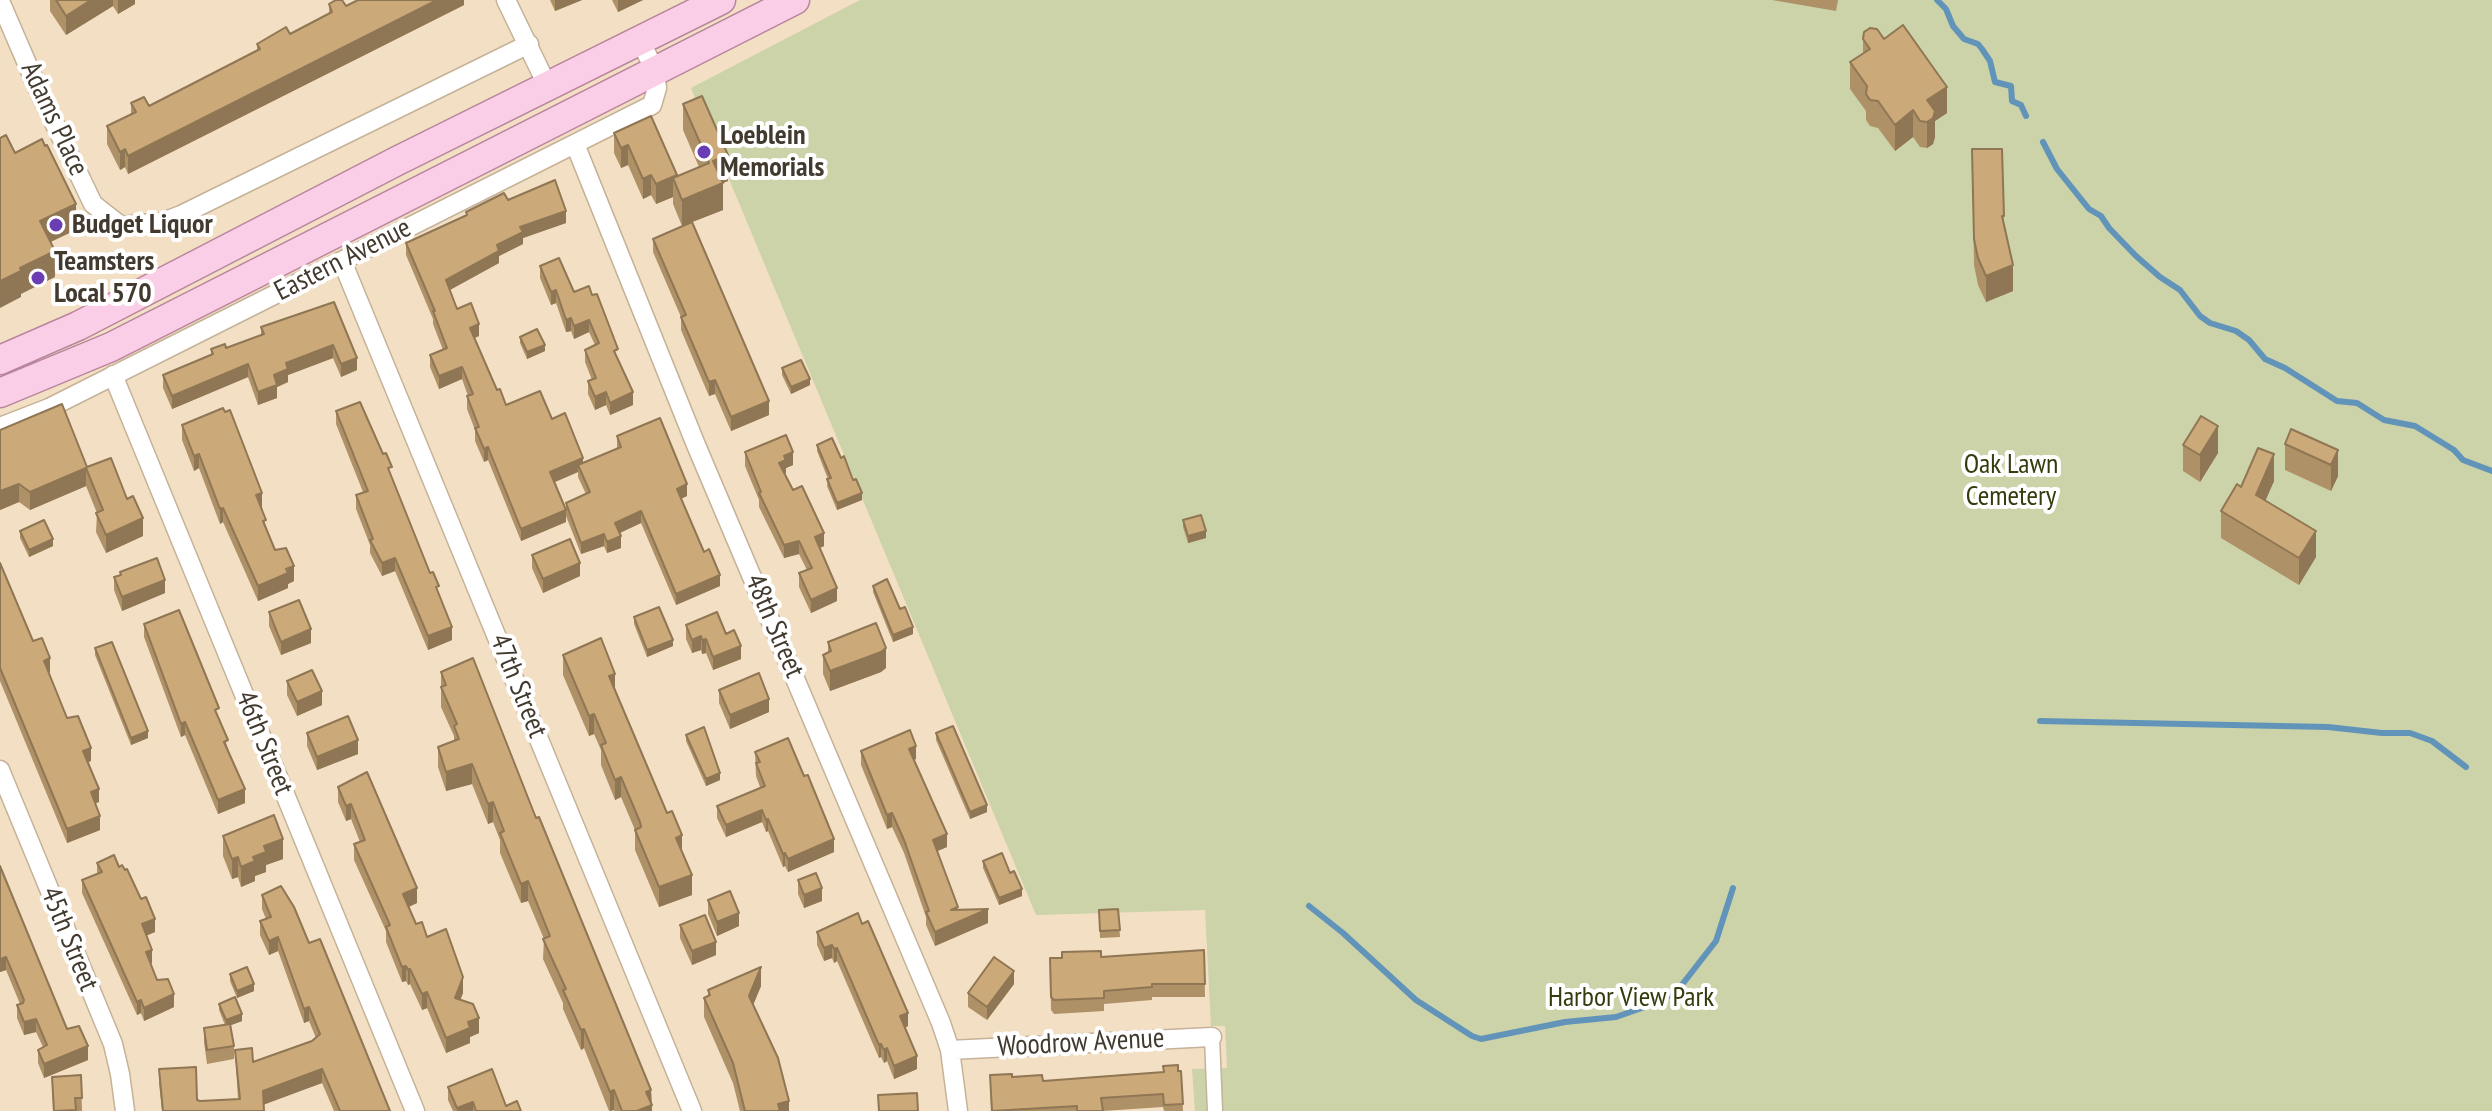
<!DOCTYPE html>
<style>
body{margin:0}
canvas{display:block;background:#f3dfc4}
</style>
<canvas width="2492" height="1111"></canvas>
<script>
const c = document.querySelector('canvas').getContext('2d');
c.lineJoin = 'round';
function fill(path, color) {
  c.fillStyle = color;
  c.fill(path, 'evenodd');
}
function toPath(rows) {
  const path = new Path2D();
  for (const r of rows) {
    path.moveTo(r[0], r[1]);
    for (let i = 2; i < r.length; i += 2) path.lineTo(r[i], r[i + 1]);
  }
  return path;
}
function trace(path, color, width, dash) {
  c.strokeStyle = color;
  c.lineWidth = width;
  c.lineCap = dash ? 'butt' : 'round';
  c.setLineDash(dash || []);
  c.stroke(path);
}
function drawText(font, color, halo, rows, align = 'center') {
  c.font = font + ' "PT Sans Narrow",sans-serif';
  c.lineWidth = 8;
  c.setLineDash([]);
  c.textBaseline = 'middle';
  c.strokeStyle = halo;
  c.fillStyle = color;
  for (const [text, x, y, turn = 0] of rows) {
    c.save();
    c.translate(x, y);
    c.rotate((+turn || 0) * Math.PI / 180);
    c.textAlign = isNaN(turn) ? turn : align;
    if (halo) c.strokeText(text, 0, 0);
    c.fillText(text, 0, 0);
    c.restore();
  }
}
const green = toPath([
 [860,0,2492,0,2492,1111,1195,1111,1192,1069,1227,1068,1225,1026,1211,1026,1205,910,1036,915,691,88]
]);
const stream = toPath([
 [1937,0,1946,9,1953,26,1964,39,1978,44,1982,49,1990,61,1995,82,2011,86,2012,101,2021,105,2026,116],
 [2043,142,2057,169,2089,209,2101,216,2109,228,2136,256,2160,277,2180,290,2200,316,2210,323,2236,331,2249,340,2265,359,2285,368,2337,401,2357,403,2384,420,2415,426,2454,450,2463,460,2492,471],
 [2040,721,2328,727,2382,733,2410,733,2432,741,2466,767],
 [1309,906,1343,933,1416,1000,1472,1036,1481,1039,1565,1022,1616,1017,1662,1001,1681,986,1716,941,1733,888]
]);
const pedestrian = toPath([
 [1212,1037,1215,1111]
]);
const minor = toPath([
 [506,0,548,87],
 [0,1,38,89,93,204,121,226,163,222,181,215,529,44],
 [575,144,696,445,941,1023,950,1050,958,1111],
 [342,261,692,1111],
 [113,375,415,1111],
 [0,427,49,408,652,105,657,88,655,71,640,40],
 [0,770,113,1044,120,1074,125,1111],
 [950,1050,1212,1037]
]);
const primary = toPath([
 [0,360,78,326,397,161,721,0],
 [0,393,111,347,795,0]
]);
const wall = toPath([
 [50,0,135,0,135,4,118,14,113,6,66,35,50,11],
 [464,0,464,5,128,174,125,167,120,170,107,144,107,126,131,115,131,103,149,106,257,51,257,44,290,34,329,13,329,4,346,6],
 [550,0,582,0,555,11],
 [612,0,643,0,618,12],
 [1772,0,1838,0,1836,11],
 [1863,39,1884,39,1947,113,1935,121,1935,137,1933,144,1927,148,1920,147,1913,137,1895,151,1878,128,1870,126,1866,120,1866,111,1850,89,1850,62,1863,54],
 [683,104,728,181,722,183,723,210,692,222,769,415,731,431,715,394,709,396,694,361,681,330,681,317,653,252,653,239,682,226,673,204,673,197,656,204,651,195,643,199,628,165,621,168,614,153,614,133,677,176,699,167,683,130],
 [1972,149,2002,149,2004,225,2013,291,1986,302,1978,285,1974,265],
 [508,200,566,223,523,238,523,244,499,256,499,263,450,290,457,309,479,336,474,338,497,390,506,405,552,419,583,463,617,449,617,436,687,496,681,499,720,586,676,605,641,523,620,533,621,548,607,553,604,546,581,554,566,516,566,522,521,541,488,460,484,462,475,441,475,430,467,409,467,396,468,396,462,379,439,389,430,367,430,355,443,350,433,324,433,319,406,255,406,243,466,216,466,212],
 [578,472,578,477,586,494,566,503,566,509,555,482],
 [540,266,574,292,618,360,633,405,610,415,606,405,595,410,588,394,588,381,592,380,585,362,585,350,595,345,589,332,574,339,571,331,566,332,556,303,551,305,540,278],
 [334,302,357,370,341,377,333,358,288,375,288,382,277,387,277,398,258,405,248,377,172,409,163,388,163,375,211,355,211,349,226,348,261,335,261,327],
 [520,337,545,351,527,359,520,343],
 [782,368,810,385,791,394,782,375],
 [336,411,392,479,439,596,452,640,428,650,395,571,382,576,370,553,370,545,356,509,356,495,363,492,336,424],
 [182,425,262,507,266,529,275,550,294,581,288,584,288,588,258,601,223,522,220,524,199,468,194,471,182,440],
 [0,430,87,467,143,536,106,553,96,532,97,513,86,486,30,510,19,502,0,510],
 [2285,444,2338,450,2338,476,2331,491,2285,470],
 [817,445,841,458,862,500,837,510,827,486,828,479,817,451],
 [2183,445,2218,453,2200,482,2183,471],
 [745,452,793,465,786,468,785,474,824,546,820,548,837,601,811,613,799,587,799,573,807,570,799,554,784,558,759,507,759,500,745,466],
 [2274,481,2265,501,2316,557,2299,585,2221,538,2221,511,2241,487],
 [1183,520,1206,538,1188,543,1183,527],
 [20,531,53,546,29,557,20,538],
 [532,555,580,576,543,593,532,568],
 [0,563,33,641,50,672,49,672,67,718,91,761,88,762,99,802,95,803,100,830,67,843,0,681],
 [120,572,165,593,122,611,114,590,114,577,120,575],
 [873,586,900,609,913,634,893,642,873,592],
 [269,612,311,643,281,655,269,626],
 [634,617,673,646,647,657,634,624],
 [144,624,219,720,245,803,218,814,185,735,181,737,144,637],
 [686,625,726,634,741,659,713,670,706,653,702,654,701,650,692,653,686,639],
 [828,642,886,668,881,672,830,691,823,674,823,655,828,653],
 [95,648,148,738,131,745,95,655],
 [563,655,615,690,682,851,692,895,659,907,635,850,635,830,621,797,615,800,601,765,601,750,594,734,589,736,563,675],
 [441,672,536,818,651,1090,652,1111,614,1111,614,1110,609,1111,584,1048,581,1050,563,1009,563,1003,543,959,544,939,528,901,521,903,500,853,500,840,493,822,488,824,472,784,446,791,438,767,438,747,454,741,454,736,441,707],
 [287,681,322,705,297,716,287,695],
 [719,690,769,712,730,729,719,703],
 [307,733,358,754,317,770,307,746],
 [936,733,987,812,970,819,936,740],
 [686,735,720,780,706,786,686,741],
 [861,751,916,759,914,760,947,847,937,851,958,910,988,923,935,946,926,925,926,917,904,853,892,827,887,829,861,765],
 [755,752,834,852,788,872,785,866,783,867,768,831,766,832,762,822,726,837,717,818,717,806,760,787,756,776],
 [367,772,417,903,409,907,416,924,427,937,463,993,460,1000,479,1033,470,1037,470,1043,446,1053,427,1008,422,1010,410,984,408,985,406,981,402,982,386,942,386,931,354,860,354,844,360,842,351,819,346,821,338,802,338,787],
 [223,836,283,859,266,865,266,872,255,876,255,881,241,887,238,877,232,879,223,856],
 [983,861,1010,873,1022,896,999,905,983,868],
 [97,863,119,867,155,932,146,936,152,963,151,964,157,980,174,1007,144,1021,141,1013,137,1015,82,893,82,880,97,874],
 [0,866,67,1029,88,1060,44,1078,38,1063,38,1050,43,1047,36,1032,24,1035,17,1018,17,1005,20,1004,6,970,0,972],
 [798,880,822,901,804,908,798,894],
 [262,895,309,943,390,1111,334,1111,322,1083,263,1104,264,1111,162,1111,159,1083,159,1069,200,1101,238,1099,235,1050,253,1062,312,1041,316,1038,309,1021,304,1023,278,951,269,955,260,935,260,921,266,919,262,909],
 [708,900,739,926,717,936,708,914],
 [1118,909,1120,937,1100,938,1099,910],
 [858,913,908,1026,905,1028,917,1069,894,1079,887,1061,884,1063,881,1057,879,1058,837,961,834,963,832,958,824,961,817,945,817,932],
 [680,925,716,955,692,965,680,938],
 [1204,950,1205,997,1152,997,1152,1000,1104,1004,1104,1011,1054,1014,1051,1010,1050,958,1101,957],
 [230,974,254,991,237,998,230,981],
 [1014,984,987,1020,968,1007,968,993],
 [761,986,753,1005,789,1111,740,1111,733,1083,704,1017,704,998,708,996,708,990],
 [219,1004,242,1021,231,1025,234,1046,234,1059,207,1064,204,1042,204,1028,225,1025,219,1010],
 [1181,1071,1183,1111,1164,1111,1163,1107,1103,1111,991,1111,990,1075,1043,1081],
 [81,1075,82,1111,53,1111,52,1077],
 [448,1087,506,1106,521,1111,453,1111,448,1100]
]);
const shadedWall = toPath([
 [91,0,113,0,113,6,66,35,66,16],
 [118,0,135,0,135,4,118,14],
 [437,0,464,0,464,5,128,174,128,156],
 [555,0,582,0,555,11],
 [618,0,643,0,618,12],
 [1947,87,1947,113,1935,121,1935,137,1933,144,1927,148,1927,100],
 [1913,110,1913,137,1895,151,1895,125],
 [628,145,628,165,621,168,621,148],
 [125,149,125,167,120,170,120,152],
 [728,155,728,181,713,187,713,161],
 [651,175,651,195,643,199,643,179],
 [677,175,673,178,673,197,656,204,656,184],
 [723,183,723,210,682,226,682,200],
 [76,204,76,230,40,247,40,221],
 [566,211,566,223,523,238,523,244,499,256,499,263,446,292,446,280,497,245,520,227],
 [55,251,55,277,21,294,21,297,0,308,0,281,20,268],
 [2013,265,2013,291,1986,302,1986,276],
 [556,290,556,303,551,305,551,292],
 [571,318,571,331,566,332,566,320],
 [589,320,589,332,574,339,574,326],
 [479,324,479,336,470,340,470,328],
 [333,345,333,358,288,375,288,382,277,387,277,398,258,405,258,392,286,363],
 [545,345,545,351,527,359,527,352],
 [357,358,357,370,341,377,341,364],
 [248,364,248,377,172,409,172,396],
 [462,367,462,379,439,389,439,376],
 [810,379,810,385,791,394,791,387],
 [715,380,715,394,709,396,709,382],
 [606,392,606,405,595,410,595,397],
 [633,392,633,405,610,415,610,403],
 [769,401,769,415,731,431,731,417],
 [2218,426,2218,453,2200,482,2200,455],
 [488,447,488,460,484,462,484,449],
 [2338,450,2338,476,2331,491,2331,465],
 [793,452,793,465,786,468,786,473,779,476,779,463,784,456],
 [199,454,199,468,194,471,194,456],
 [2274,454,2274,481,2256,522,2256,495],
 [583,458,583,470,578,465,578,472,550,484,550,472],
 [86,468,86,486,30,510,30,492],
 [19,484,19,502,0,510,0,491],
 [687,484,687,496,677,500,677,489],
 [262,493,262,507,256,510,256,495],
 [862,493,862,500,837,510,837,503],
 [223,508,223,522,220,524,220,509],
 [566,510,566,522,521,541,521,529],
 [641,511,641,523,615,535,615,523],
 [143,518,143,536,106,553,106,535],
 [1206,531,1206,538,1188,543,1188,536],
 [2316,531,2316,557,2299,585,2299,558],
 [824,533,824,546,815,550,815,537],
 [604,534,604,546,581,554,581,543],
 [621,536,621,548,607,553,607,542],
 [53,539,53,546,29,557,29,550],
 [799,541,799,554,784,558,784,545],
 [395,558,395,571,382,576,382,563],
 [580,563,580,576,543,593,543,579],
 [294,566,294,581,288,584,288,588,258,601,258,586],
 [720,575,720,586,676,605,676,594],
 [165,580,165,593,122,611,122,597],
 [837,588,837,601,811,613,811,600],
 [452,627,452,640,428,650,428,636],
 [913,627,913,634,893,642,893,635],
 [311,629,311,643,281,655,281,642],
 [701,636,701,650,692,653,692,640],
 [706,639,706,653,702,654,702,640],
 [673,640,673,646,647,657,647,650],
 [741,646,741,659,713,670,713,657],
 [886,648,886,668,881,672,830,691,830,671],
 [50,658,50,672,44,674,44,661],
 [615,674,615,694,609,676],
 [322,691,322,705,297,716,297,702],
 [769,699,769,712,730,729,730,715],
 [594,714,594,734,589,736,589,716],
 [185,722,185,735,181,737,181,724],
 [148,731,148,738,131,745,131,738],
 [358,740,358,754,317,770,317,757],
 [916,746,916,759,909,762,909,749],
 [91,748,91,761,83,764,83,751],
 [472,764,472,784,446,791,446,772],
 [720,773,720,780,706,786,706,779],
 [621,777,621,797,615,800,615,780],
 [99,789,99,802,91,805,91,792],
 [245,789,245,803,218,814,218,800],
 [493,802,493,822,488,824,488,804],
 [351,804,351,819,346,821,346,806],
 [987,805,987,812,970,819,970,812],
 [762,810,762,822,726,837,726,825],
 [892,813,892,827,887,829,887,815],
 [100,816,100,830,67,843,67,829],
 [768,819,768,831,766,832,766,820],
 [947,834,947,847,933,853,933,840],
 [682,835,682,855,676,838],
 [283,839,283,859,266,865,266,872,255,876,255,881,241,887,241,867,264,846],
 [834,839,834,852,788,872,788,859],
 [785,853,785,866,783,867,783,854],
 [238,857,238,877,232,879,232,859],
 [692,875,692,895,659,907,659,887],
 [528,881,528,901,521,903,521,884],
 [417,888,417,903,403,909,403,894],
 [822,888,822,901,804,908,804,895],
 [1022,889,1022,896,999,905,999,898],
 [988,909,988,923,935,946,935,932],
 [739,913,739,926,717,936,717,922],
 [155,919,155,932,142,937,142,924],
 [278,937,278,951,269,955,269,941],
 [716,942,716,955,692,965,692,951],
 [832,945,832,958,824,961,824,948],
 [837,948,837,961,834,963,834,949],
 [152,950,152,963,146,965,146,952],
 [6,957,6,970,0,972,0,959],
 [406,966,406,981,402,982,402,967],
 [761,967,761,986,749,1015,749,996],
 [410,969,410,984,408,985,408,970],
 [1014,971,1014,984,987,1020,987,1007],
 [463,977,463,993,455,1014,455,998],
 [254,984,254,991,237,998,237,991],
 [427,992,427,1008,422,1010,422,994],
 [174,994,174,1007,144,1021,144,1008],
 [141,1000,141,1013,137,1015,137,1002],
 [309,1007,309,1021,304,1023,304,1009],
 [908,1013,908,1026,900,1030,900,1016],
 [242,1014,242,1021,226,1027,226,1020],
 [479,1018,479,1033,470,1037,470,1043,446,1053,446,1038,468,1022],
 [36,1019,36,1032,24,1035,24,1022],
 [584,1029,584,1048,581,1050,581,1030],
 [881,1044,881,1057,879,1058,879,1045],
 [88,1046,88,1060,44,1078,44,1064],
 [887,1048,887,1061,884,1063,884,1050],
 [917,1056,917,1069,894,1079,894,1066],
 [322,1069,322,1083,263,1105,263,1091],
 [614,1090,614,1110,610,1111,610,1092],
 [651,1090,652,1111,637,1111,646,1092],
 [789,1101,789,1111,778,1111,778,1104],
 [473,1102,473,1111,457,1111,457,1108]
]);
const building = toPath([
 [56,0,91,0,66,16,56,0],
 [336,0,342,0,346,6,358,0,437,0,128,156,125,149,120,152,107,126,136,112,131,103,144,97,149,106,192,84,260,49,257,44,286,27,290,34,332,12,329,4,336,0],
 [1903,25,1947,87,1927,100,1935,111,1933,118,1927,122,1920,121,1913,110,1895,125,1878,101,1870,100,1866,94,1867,86,1850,62,1870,49,1863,39,1864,32,1870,28,1877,29,1884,39,1903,25],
 [702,96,728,155,713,161,723,183,682,200,673,178,709,163,683,104,702,96],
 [651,116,677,175,656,184,651,175,643,179,628,145,621,148,614,133,651,116],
 [6,135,15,153,42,139,45,146,47,145,76,204,40,221,55,251,20,268,21,271,0,281,0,138,6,135],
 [1972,149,2002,149,2004,216,2002,216,2013,265,1986,276,1978,258,1974,239,1972,149],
 [555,180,566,211,520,227,523,232,497,245,499,251,446,280,457,309,471,303,479,324,470,328,497,390,500,389,506,405,540,391,552,419,565,413,583,458,550,472,566,510,521,529,488,447,484,449,475,428,479,427,467,396,473,394,462,367,439,376,430,355,447,348,433,311,435,311,406,243,467,215,466,212,504,193,508,200,555,180],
 [692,222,769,401,731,417,715,380,709,382,694,347,681,317,686,315,653,239,692,222],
 [559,258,574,292,589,286,592,295,597,294,618,349,614,351,633,392,610,403,606,392,595,397,588,381,596,378,585,350,599,343,589,320,574,326,571,318,566,320,556,290,551,292,540,266,559,258],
 [334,302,357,358,341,364,333,345,286,363,288,369,274,375,277,385,258,392,248,364,172,396,163,375,213,354,211,349,225,344,226,348,264,334,261,327,334,302],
 [537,329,545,345,527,352,520,337,537,329],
 [801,360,810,379,791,387,782,368,801,360],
 [360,402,383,454,386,453,392,467,388,468,430,573,433,572,439,586,436,587,452,627,428,636,395,558,382,563,370,540,373,539,356,495,368,491,336,411,360,402],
 [62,404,87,467,111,458,127,499,133,496,143,518,106,535,96,513,103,510,86,468,30,492,19,484,0,491,0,430,62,404],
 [223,408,225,412,230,410,262,493,256,495,266,520,263,521,275,550,286,548,294,566,286,569,288,573,258,586,223,508,220,509,199,454,194,456,182,425,223,408],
 [2201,416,2218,426,2200,455,2183,445,2201,416],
 [660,418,687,484,677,489,704,552,709,549,720,575,676,594,641,511,615,523,621,536,607,542,604,534,581,543,566,503,590,492,578,465,621,447,617,436,660,418],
 [2291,429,2338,450,2331,465,2285,444,2291,429],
 [786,435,793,452,784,456,786,460,779,463,793,490,802,486,824,533,815,537,837,588,811,600,799,573,812,568,799,541,784,545,759,493,761,492,745,452,786,435],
 [832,438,841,458,844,456,853,480,856,479,862,493,837,503,827,479,831,478,817,445,832,438],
 [2258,448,2274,454,2256,495,2316,531,2299,558,2221,511,2237,484,2241,487,2258,448],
 [1201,515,1206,531,1188,536,1183,520,1201,515],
 [44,520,53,539,29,550,20,531,44,520],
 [570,539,580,563,543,579,532,555,570,539],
 [157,558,165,580,122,597,114,577,121,575,120,572,157,558],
 [0,563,33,641,42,638,50,658,44,661,67,718,78,716,91,748,83,751,99,789,91,792,100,816,67,829,0,668,0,563],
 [887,579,900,609,905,607,913,627,893,635,873,586,887,579],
 [299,600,311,629,281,642,269,612,299,600],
 [659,607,673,640,647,650,634,617,659,607],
 [179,610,219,708,215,710,228,740,224,742,245,789,218,800,185,722,181,724,144,624,179,610],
 [717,612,726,634,734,630,741,646,713,657,706,639,702,640,701,636,692,640,686,625,717,612],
 [876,623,886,648,881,652,830,671,823,655,831,651,828,642,876,623],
 [601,638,615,674,609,676,667,813,672,811,682,835,676,838,692,875,659,887,635,830,641,827,640,822,621,777,615,780,601,745,606,743,594,714,589,716,563,655,601,638],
 [112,642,148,731,131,738,95,648,112,642],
 [473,658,536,818,539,817,651,1090,646,1092,652,1105,637,1111,622,1111,614,1090,610,1092,584,1029,581,1030,563,990,566,989,543,939,550,936,528,881,521,884,500,833,504,831,493,802,488,804,472,764,446,772,438,747,459,739,454,726,457,724,441,687,446,685,441,672,473,658],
 [312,670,322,691,297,702,287,681,312,670],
 [759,673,769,699,730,715,719,690,759,673],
 [348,716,358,740,317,757,307,733,348,716],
 [953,726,987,805,970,812,936,733,953,726],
 [704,727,720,773,706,779,686,735,704,727],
 [910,730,916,746,909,749,947,834,933,840,958,907,951,910,988,909,935,932,926,912,929,911,904,840,892,813,887,815,861,751,910,730],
 [788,738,804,776,808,775,811,783,834,839,788,859,785,853,783,854,768,819,766,820,762,810,726,825,717,806,765,786,756,763,760,762,755,752,788,738],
 [367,772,417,888,403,894,416,924,422,922,427,937,446,929,463,977,455,998,473,1004,479,1018,468,1022,470,1028,446,1038,427,992,422,994,410,969,408,970,406,966,402,967,386,927,390,925,354,844,365,840,351,804,346,806,338,787,367,772],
 [274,815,283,839,264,846,266,852,253,857,255,861,241,867,238,857,232,859,223,836,274,815],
 [1002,853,1010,873,1014,871,1022,889,999,898,983,861,1002,853],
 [114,855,119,867,122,865,125,870,127,869,141,899,146,897,155,919,142,924,152,950,146,952,157,980,168,979,174,994,144,1008,141,1000,137,1002,82,880,102,872,97,863,114,855],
 [0,866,67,1029,79,1026,88,1046,44,1064,38,1050,47,1045,36,1019,24,1022,17,1005,23,1003,24,1000,6,957,0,959,0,866],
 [816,873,822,888,804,895,798,880,816,873],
 [281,886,294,907,309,943,320,939,390,1111,340,1111,322,1069,263,1091,264,1111,163,1111,159,1069,196,1067,197,1100,200,1101,240,1099,235,1050,252,1048,253,1062,312,1041,320,1034,309,1007,304,1009,278,937,269,941,260,921,271,917,262,895,281,886],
 [730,891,739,913,717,922,708,900,730,891],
 [1118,909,1120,930,1100,931,1099,910,1118,909],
 [858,913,862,924,868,921,908,1013,900,1016,917,1056,894,1066,887,1048,884,1050,881,1044,879,1045,837,948,834,949,832,945,824,948,817,932,858,913],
 [705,915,716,942,692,951,680,925,705,915],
 [1204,950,1205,984,1152,984,1152,987,1104,991,1104,998,1054,1000,1051,997,1050,958,1062,958,1062,952,1101,951,1101,957,1204,950],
 [994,957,1014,971,987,1007,968,993,994,957],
 [247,967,254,984,237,991,230,974,247,967],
 [761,967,749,996,778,1058,789,1101,778,1104,780,1111,745,1111,733,1063,704,998,710,995,708,990,761,967],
 [235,997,242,1014,226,1020,219,1004,235,997],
 [230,1024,234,1046,207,1050,204,1028,230,1024],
 [1178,1065,1178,1071,1181,1071,1183,1104,1164,1105,1163,1094,1101,1098,1103,1111,1077,1111,1077,1106,992,1111,990,1075,1012,1074,1012,1077,1042,1075,1043,1081,1164,1072,1163,1066,1178,1065],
 [492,1069,506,1106,517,1101,521,1111,476,1111,473,1102,457,1108,448,1087,492,1069],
 [81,1075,82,1098,75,1098,76,1110,54,1111,52,1077,81,1075],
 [917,1093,918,1111,879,1111,878,1095,917,1093]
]);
const markers = [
 [704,152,8,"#6b3db5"],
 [56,225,8,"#6b3db5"],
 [38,278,8,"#6b3db5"]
];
const streetNames = [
 ["Adams Place",54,119,65],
 ["Eastern Avenue",343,260,-27],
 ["48th Street",774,626,67],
 ["47th Street",518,686,68],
 ["46th Street",264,743,68],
 ["45th Street",69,939,68],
 ["Woodrow Avenue",1081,1043,-3]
];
const poiNames = [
 ["Loeblein",720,136],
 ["Memorials",720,168],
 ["Budget Liquor",72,225],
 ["Teamsters",54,262],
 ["Local 570",54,294]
];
const parkNames = [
 ["Oak Lawn",2011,465],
 ["Cemetery",2011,497],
 ["Harbor View Park",1631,998]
];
fill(green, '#ccd3a9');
trace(stream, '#6294b9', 6);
trace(pedestrian, '#c5b298', 17);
trace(minor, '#c5b298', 21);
trace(primary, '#b8859d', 31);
trace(pedestrian, '#fff', 14);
trace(minor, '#fff', 18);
trace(primary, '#fbcee8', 28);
fill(wall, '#af9167');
fill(shadedWall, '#8f7654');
fill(building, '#cca978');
trace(building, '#8f7654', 2);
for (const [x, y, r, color] of markers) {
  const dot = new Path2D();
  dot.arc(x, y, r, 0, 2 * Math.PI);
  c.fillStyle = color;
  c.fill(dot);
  trace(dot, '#fff', 3);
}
drawText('28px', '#423a2f', '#fff', streetNames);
drawText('bold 28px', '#423a2f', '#fff', poiNames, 'left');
drawText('28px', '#373c0f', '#fff', parkNames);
</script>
